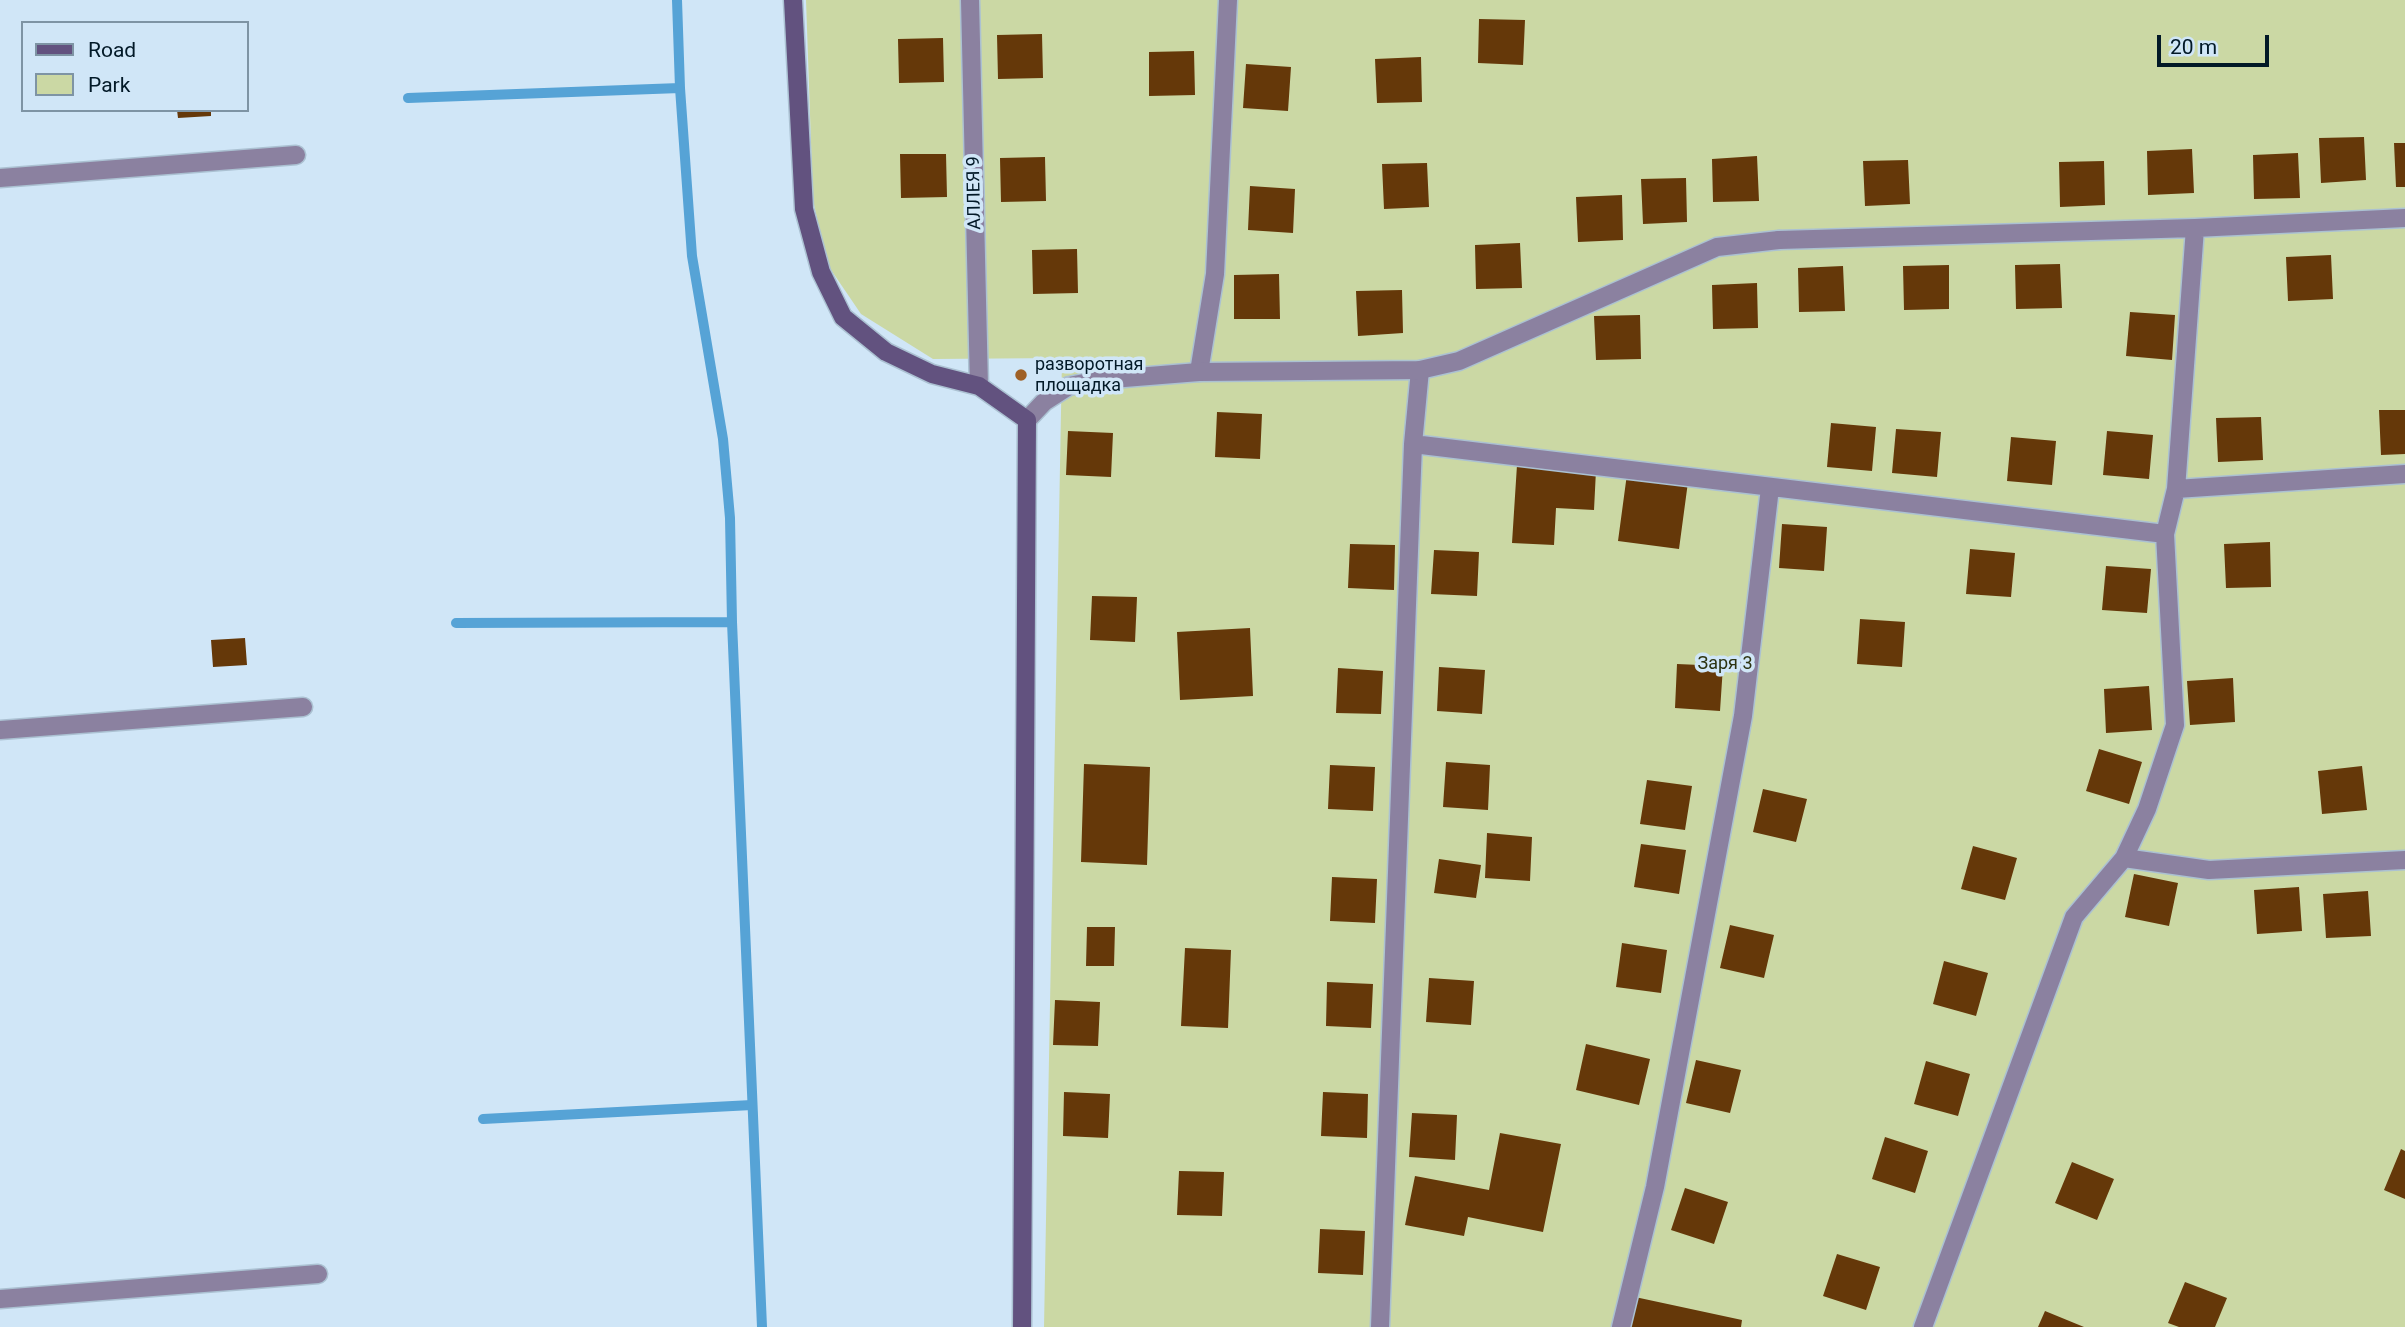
<!DOCTYPE html>
<meta charset="utf-8">
<style>
body{margin:0}
#map{position:relative;width:2405px;height:1327px;overflow:hidden;background:#d0e6f7;font-family:Roboto,sans-serif}
canvas{display:block}
.legend{position:absolute;left:21px;top:21px;width:228px;height:91px;box-sizing:border-box;background:#d0e6f7;border:2px solid #7e94a4;margin:0;padding:9px 12px;list-style:none;font-size:21px;color:#021927}
.legend li{display:flex;align-items:center;gap:14px;height:35px}
.legend b{width:35px;border:2px solid #7e94a4}
.scale{position:absolute;left:2157px;top:35px;width:112px;height:32px;box-sizing:border-box;border:4px solid #021927;border-top:0;padding-left:9px;font-size:21px;line-height:24px;white-space:nowrap;color:#021927;-webkit-text-stroke:5px #d0e6f7;paint-order:stroke}
</style>
<div id="map">
<canvas width="2405" height="1327"></canvas>
<ul class="legend">
<li><b style="height:9px;background:#62527f"></b>Road</li>
<li><b style="height:19px;background:#cbd8a4"></b>Park</li>
</ul>
<div class="scale">20 m</div>
</div>
<script>
const c = document.querySelector('canvas').getContext('2d');
c.lineJoin = 'round';
function fill(path, color) {
  c.fillStyle = color;
  c.fill(path, 'evenodd');
}
function toPath(rows) {
  const path = new Path2D();
  for (const r of rows) {
    path.moveTo(r[0], r[1]);
    for (let i = 2; i < r.length; i += 2) path.lineTo(r[i], r[i + 1]);
  }
  return path;
}
function trace(path, color, width, dash) {
  c.strokeStyle = color;
  c.lineWidth = width;
  c.lineCap = dash ? 'butt' : 'round';
  c.setLineDash(dash || []);
  c.stroke(path);
}
function drawText(font, color, halo, rows, align = 'center') {
  c.font = font + ' Roboto,sans-serif';
  c.lineWidth = 7;
  c.setLineDash([]);
  c.textBaseline = 'middle';
  c.strokeStyle = halo;
  c.fillStyle = color;
  for (const [text, x, y, turn = 0] of rows) {
    c.save();
    c.translate(x, y);
    c.rotate((+turn || 0) * Math.PI / 180);
    c.textAlign = isNaN(turn) ? turn : align;
    if (halo) c.strokeText(text, 0, 0);
    c.fillText(text, 0, 0);
    c.restore();
  }
}
const green = toPath([
 [806,0,2405,0,2405,1327,1044,1327,1062,358,933,359,861,314,827,264,813,200]
]);
const stream = toPath([
 [677,0,680,88,692,256,723,439,730,518,732,622,762,1327],
 [408,98,680,88],
 [456,623,732,622],
 [483,1119,752,1105]
]);
const building = toPath([
 [1479,19,1525,20,1523,65,1478,63],
 [1042,34,1043,78,998,79,997,35],
 [943,38,944,82,899,83,898,39],
 [1194,51,1195,95,1149,96,1149,52],
 [1421,57,1422,102,1377,103,1375,59],
 [1246,64,1291,67,1288,111,1243,108],
 [177,110,211,110,211,116,178,118],
 [2364,137,2366,180,2321,183,2319,138],
 [2394,143,2405,143,2405,187,2396,187],
 [2192,149,2194,193,2148,195,2147,151],
 [2298,153,2300,198,2254,199,2253,155],
 [900,154,946,154,947,197,901,198],
 [1757,156,1759,201,1713,202,1712,159],
 [1045,157,1046,201,1001,202,1000,158],
 [1908,160,1910,204,1865,206,1863,161],
 [2104,161,2105,205,2060,207,2059,162],
 [1427,163,1429,207,1384,209,1382,164],
 [1686,178,1687,222,1643,224,1641,179],
 [1250,186,1295,189,1293,233,1248,230],
 [1622,195,1623,240,1578,242,1576,197],
 [1520,243,1522,288,1476,289,1475,245],
 [1077,249,1078,293,1033,294,1032,250],
 [2331,255,2333,299,2288,301,2286,257],
 [2060,264,2062,308,2016,309,2015,265],
 [1949,265,1949,309,1904,310,1903,266],
 [1843,266,1845,311,1799,312,1798,268],
 [1279,274,1280,319,1234,319,1234,275],
 [1757,283,1758,328,1713,329,1712,285],
 [1402,290,1403,333,1358,336,1356,291],
 [2130,312,2175,315,2172,360,2126,356],
 [1640,315,1641,359,1596,360,1594,316],
 [2379,410,2405,410,2405,454,2381,455],
 [1217,412,1262,414,1260,459,1215,457],
 [2261,417,2263,460,2218,462,2216,418],
 [1831,423,1876,427,1872,471,1827,467],
 [1896,429,1941,432,1937,477,1892,473],
 [1068,431,1113,433,1111,477,1066,475],
 [2107,431,2153,435,2149,479,2103,475],
 [2011,437,2056,441,2052,485,2007,481],
 [1517,465,1596,470,1594,510,1556,508,1554,545,1512,543],
 [1627,474,1688,482,1679,549,1618,541],
 [1782,524,1827,527,1824,571,1779,568],
 [2270,542,2271,587,2226,588,2224,544],
 [1350,544,1395,545,1394,590,1348,588],
 [1970,549,2015,553,2011,597,1966,594],
 [1434,550,1479,552,1477,596,1431,594],
 [2106,566,2151,569,2147,613,2102,610],
 [1092,596,1137,597,1135,642,1090,640],
 [1860,619,1905,622,1902,667,1857,664],
 [1250,628,1253,696,1180,700,1177,632],
 [245,638,247,665,213,667,211,640],
 [1677,664,1723,666,1720,711,1675,708],
 [1439,667,1485,670,1482,714,1437,711],
 [1338,668,1383,671,1381,714,1336,713],
 [2233,678,2235,722,2190,725,2187,681],
 [2149,686,2152,730,2106,733,2104,689],
 [2099,749,2142,762,2129,804,2086,791],
 [1446,762,1490,765,1488,810,1443,807],
 [1084,764,1150,767,1147,865,1081,862],
 [1330,765,1375,767,1373,811,1328,809],
 [2362,766,2367,810,2322,814,2318,771],
 [1647,780,1692,786,1685,830,1640,824],
 [1763,789,1807,799,1796,842,1753,832],
 [1487,833,1532,837,1530,881,1485,878],
 [1641,844,1686,850,1679,894,1634,887],
 [1973,846,2017,858,2005,900,1961,889],
 [1439,859,1481,865,1476,898,1434,893],
 [2134,874,2178,883,2169,926,2125,917],
 [1332,877,1377,879,1375,923,1330,921],
 [2299,887,2302,931,2257,934,2254,890],
 [2368,891,2371,936,2326,938,2323,894],
 [1730,925,1774,935,1764,978,1720,968],
 [1087,927,1115,927,1114,966,1086,966],
 [1622,943,1667,950,1661,993,1616,987],
 [1185,948,1231,950,1228,1028,1181,1026],
 [1944,961,1988,973,1976,1016,1933,1004],
 [1429,978,1474,981,1471,1025,1426,1022],
 [1327,982,1373,984,1371,1028,1326,1026],
 [1055,1000,1100,1002,1098,1046,1053,1045],
 [1586,1044,1650,1059,1639,1105,1576,1090],
 [1696,1060,1741,1070,1730,1113,1686,1103],
 [1926,1061,1970,1074,1958,1116,1914,1104],
 [1064,1092,1110,1094,1108,1138,1063,1136],
 [1323,1092,1368,1094,1367,1138,1321,1136],
 [1412,1113,1457,1115,1455,1160,1409,1157],
 [1500,1133,1561,1144,1543,1232,1468,1217,1464,1236,1405,1225,1415,1176,1489,1190],
 [1885,1137,1928,1151,1915,1193,1872,1179],
 [2401,1149,2405,1151,2405,1199,2384,1190],
 [2072,1162,2114,1179,2097,1220,2055,1203],
 [1179,1171,1224,1172,1222,1216,1177,1215],
 [1685,1188,1728,1202,1714,1244,1671,1230],
 [1320,1229,1365,1231,1363,1275,1318,1273],
 [1837,1254,1880,1267,1866,1310,1823,1296],
 [2185,1282,2227,1298,2215,1327,2179,1327,2168,1323],
 [1635,1297,1742,1320,1741,1327,1629,1327],
 [2045,1311,2084,1327,2038,1327]
]);
const lane = toPath([
 [970,0,979,386],
 [0,178,296,155],
 [1779,240,2195,228,2405,218],
 [1199,372,1215,274,1228,0],
 [1413,444,2165,534],
 [2176,489,2405,474],
 [0,730,303,707],
 [2124,858,2209,870,2405,860],
 [0,1299,318,1274],
 [1380,1327,1413,444,1420,370],
 [1621,1327,1655,1187,1743,716,1770,488],
 [1923,1327,2074,917,2124,858,2147,809,2175,725,2165,534,2176,489,2195,228]
]);
const street = toPath([
 [1027,420,1044,402,1069,386,1099,380,1199,372,1420,370,1459,361,1717,247,1779,240]
]);
const secondary = toPath([
 [793,0,804,209,821,272,843,317,886,352,932,374,979,386,1027,420,1022,1327]
]);
const markers = [
 [1021,375,7,"#9f6026"]
];
const streetNames = [
 ["АЛЛЕЯ 9",975,193,-91]
];
const poiNames = [
 ["разворотная",1035,365],
 ["площадка",1035,386]
];
const parkNames = [
 ["Заря 3",1725,664]
];
fill(green, '#cbd8a4');
trace(stream, '#56a3d6', 10);
fill(building, '#653809');
trace(lane, '#abc1d2', 21);
trace(street, '#abc1d2', 21);
trace(secondary, '#abc1d2', 21);
trace(lane, '#8b81a0', 18);
trace(street, '#8b81a0', 18);
trace(secondary, '#62527f', 18);
for (const [x, y, r, color] of markers) {
  const dot = new Path2D();
  dot.arc(x, y, r, 0, 2 * Math.PI);
  c.fillStyle = color;
  c.fill(dot);
  trace(dot, '#d0e6f7', 2.5);
}
drawText('18px', '#021927', '#d0e6f7', streetNames);
drawText('18px', '#021927', '#d0e6f7', poiNames, 'left');
drawText('18px', '#2c3311', '#d0e6f7', parkNames);
</script>
